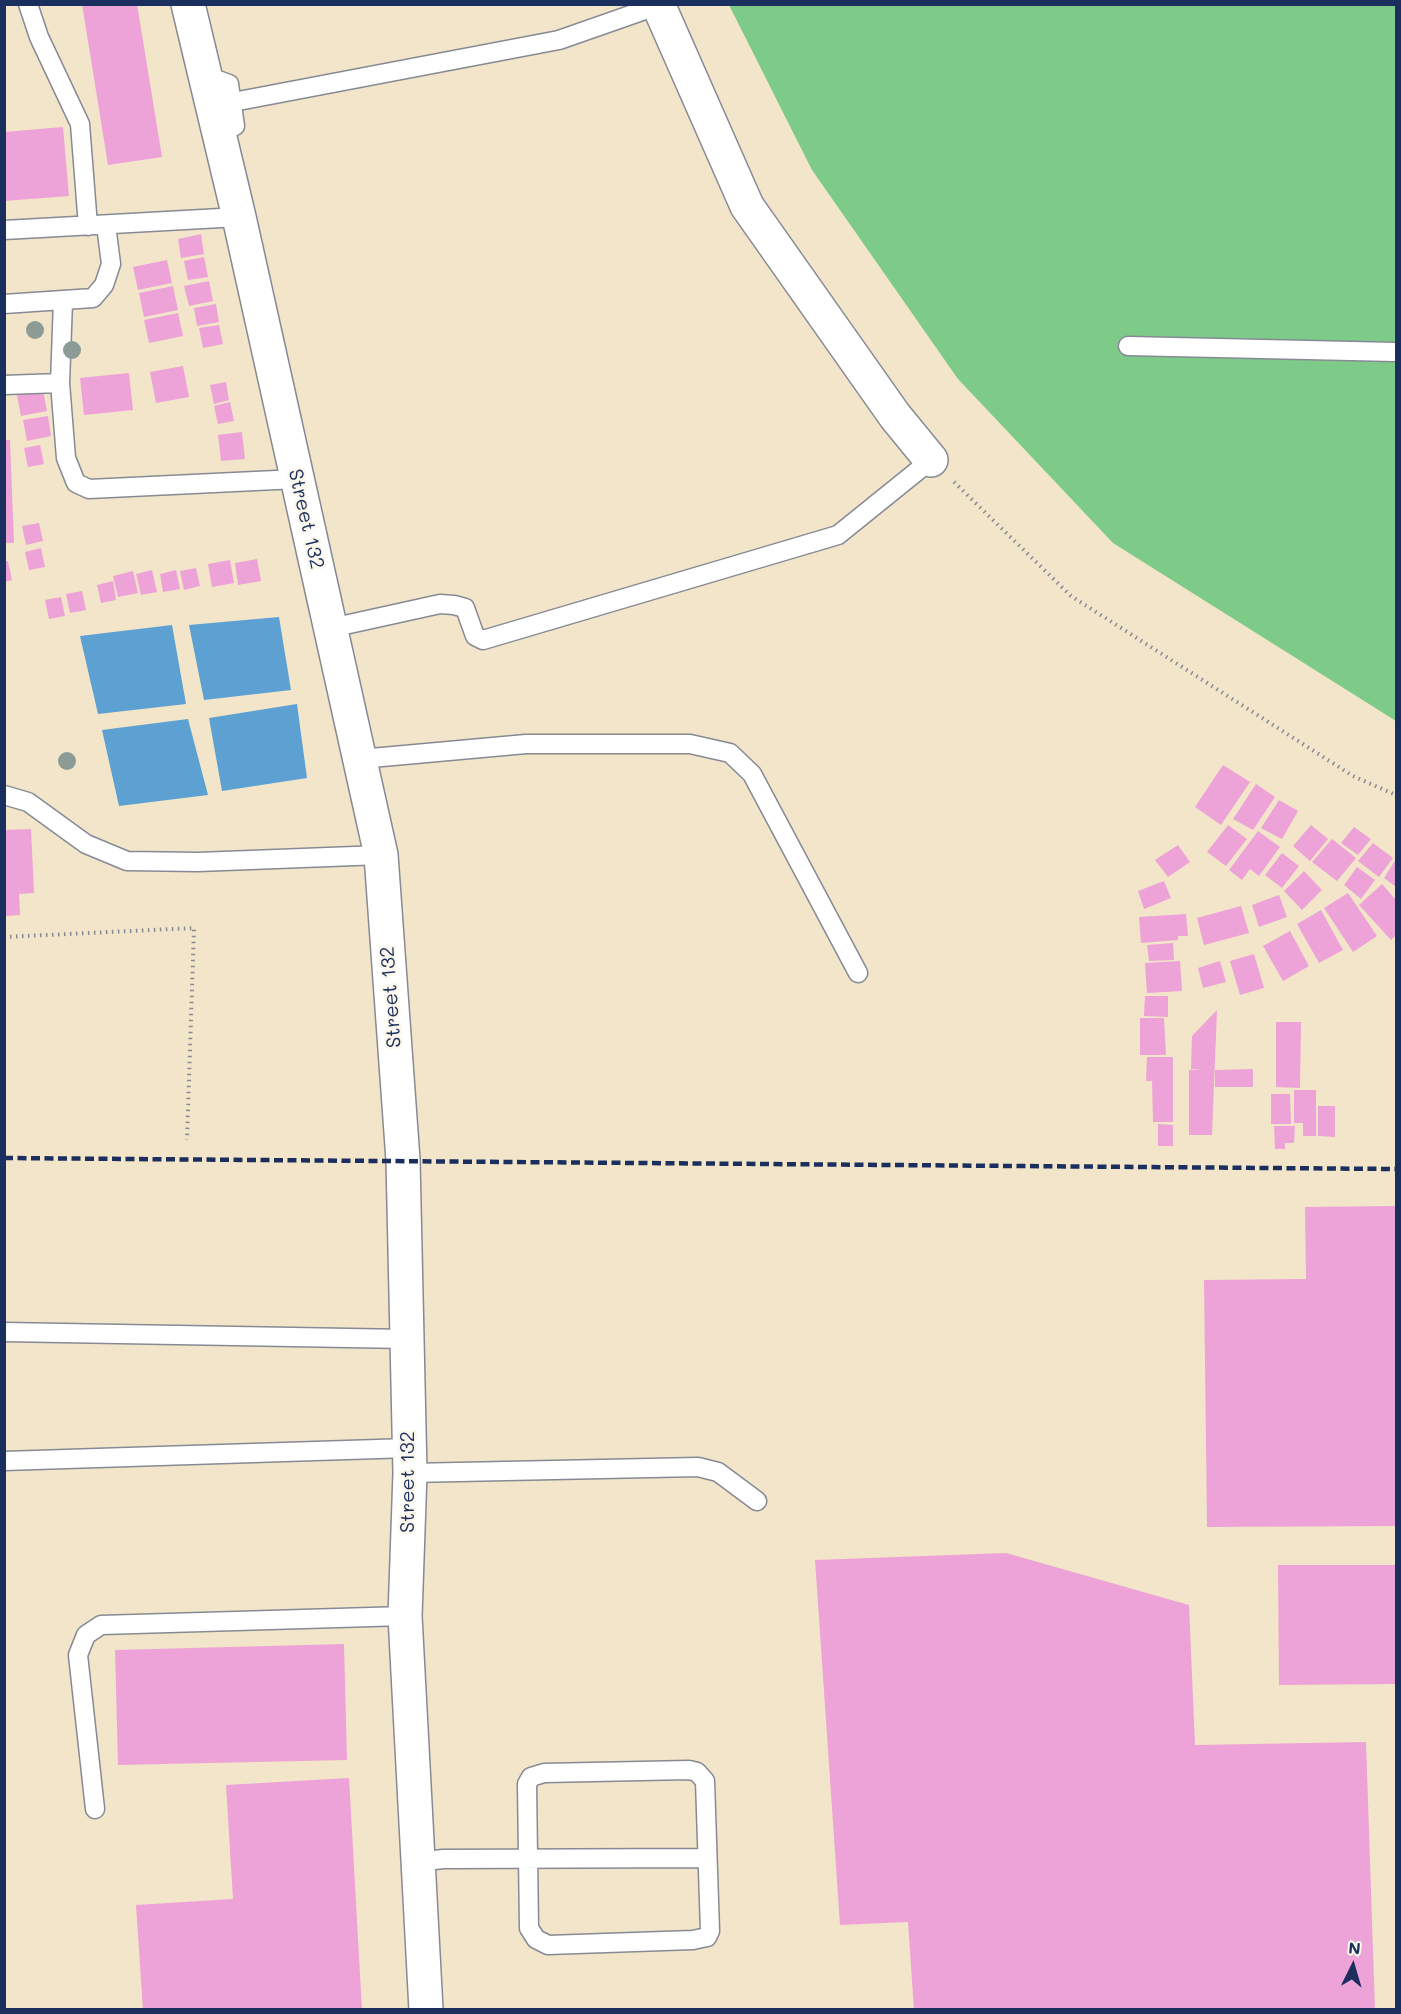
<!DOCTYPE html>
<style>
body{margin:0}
#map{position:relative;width:1401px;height:2014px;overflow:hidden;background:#f2e5c9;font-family:Mali,sans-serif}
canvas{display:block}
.frame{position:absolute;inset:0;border:6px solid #1b2f5e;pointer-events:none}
.north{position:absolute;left:1323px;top:1936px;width:60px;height:60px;-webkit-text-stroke:4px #fbf7ec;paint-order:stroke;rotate:5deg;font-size:16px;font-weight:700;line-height:24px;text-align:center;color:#1b2f5e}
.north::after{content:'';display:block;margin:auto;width:21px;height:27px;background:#1b2f5e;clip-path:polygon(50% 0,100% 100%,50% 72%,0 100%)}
</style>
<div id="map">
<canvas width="1401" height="2014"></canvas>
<div class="frame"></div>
<div class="north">N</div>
</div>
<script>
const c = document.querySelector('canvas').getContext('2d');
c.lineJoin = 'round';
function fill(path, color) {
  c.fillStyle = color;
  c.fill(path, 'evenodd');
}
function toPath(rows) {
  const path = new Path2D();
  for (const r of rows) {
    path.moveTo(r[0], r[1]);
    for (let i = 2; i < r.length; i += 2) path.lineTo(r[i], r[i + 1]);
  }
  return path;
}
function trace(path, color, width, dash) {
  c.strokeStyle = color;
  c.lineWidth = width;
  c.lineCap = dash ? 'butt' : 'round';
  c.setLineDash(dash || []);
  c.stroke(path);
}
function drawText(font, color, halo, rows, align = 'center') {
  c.font = font + ' Mali,sans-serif';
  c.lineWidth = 5;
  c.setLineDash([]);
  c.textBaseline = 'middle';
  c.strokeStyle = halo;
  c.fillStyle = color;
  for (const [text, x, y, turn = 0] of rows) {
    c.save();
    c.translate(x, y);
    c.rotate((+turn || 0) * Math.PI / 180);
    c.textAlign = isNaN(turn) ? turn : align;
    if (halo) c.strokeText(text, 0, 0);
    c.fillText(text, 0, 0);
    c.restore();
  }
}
const green = toPath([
 [729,5,1396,5,1396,721,1113,543,958,379,812,170]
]);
const water = toPath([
 [279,617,291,690,204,700,189,625],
 [172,625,186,704,98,714,80,636],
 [297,704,307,778,222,791,209,718],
 [188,719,208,795,119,806,102,730]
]);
const building = toPath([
 [82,4,137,4,162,157,108,165],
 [63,127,69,196,4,201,4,132],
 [201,234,204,254,181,258,178,239],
 [204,257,208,277,188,280,184,261],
 [167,260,172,283,138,290,133,267],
 [209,281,213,301,189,306,184,286],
 [173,286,178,310,144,317,139,293],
 [216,304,219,322,197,326,194,308],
 [178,313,183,336,149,343,144,320],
 [219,325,223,344,203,348,199,328],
 [183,366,189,397,156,403,150,372],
 [129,373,133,410,84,415,80,378],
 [226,382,229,400,214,404,210,385],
 [43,390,47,411,21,416,17,395],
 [230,402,234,421,218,424,214,406],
 [48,416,51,436,27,441,23,420],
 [242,432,245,459,221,461,218,435],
 [4,440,10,440,14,543,4,543],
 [40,445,44,464,28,467,24,448],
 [39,523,43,541,26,545,22,526],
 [41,548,45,567,29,570,25,552],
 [257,559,261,581,238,585,235,563],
 [230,560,234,583,212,587,208,564],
 [8,561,12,580,4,582,4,562],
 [196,568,200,586,184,590,180,571],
 [152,570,157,592,141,595,136,574],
 [176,570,180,589,163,592,160,574],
 [133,571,138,593,118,597,113,576],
 [113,581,116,600,101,603,97,585],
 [82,591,86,610,70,613,66,594],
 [61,597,65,616,49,619,45,600],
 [1223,765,1250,782,1221,825,1195,807],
 [1256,784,1275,797,1253,830,1233,819],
 [1279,800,1298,811,1282,839,1261,828],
 [1228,825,1247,839,1226,866,1207,852],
 [1311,825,1328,839,1310,861,1293,846],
 [1354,827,1371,839,1358,855,1341,843],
 [31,829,34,893,19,894,20,915,5,916,5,830],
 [1258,831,1280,847,1259,876,1250,869,1242,880,1229,870],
 [1332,839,1356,858,1337,881,1312,862],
 [1373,843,1393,858,1379,877,1358,861],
 [1178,845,1190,862,1168,877,1155,860],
 [1282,853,1299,866,1282,888,1265,875],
 [1396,859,1396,887,1384,878],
 [1357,867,1375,880,1361,899,1344,885],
 [1304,871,1322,890,1302,910,1284,891],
 [1164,881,1171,898,1144,909,1138,891],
 [1382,884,1396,900,1396,935,1391,940,1359,905],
 [1348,893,1377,936,1353,952,1324,908],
 [1279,895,1287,917,1259,927,1252,905],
 [1241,906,1249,933,1204,945,1197,918],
 [1321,910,1343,950,1319,963,1297,924],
 [1186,914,1188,936,1178,936,1178,940,1141,943,1139,917],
 [1290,931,1309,966,1283,981,1263,946],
 [1173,943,1174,960,1149,961,1147,945],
 [1254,954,1264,988,1240,995,1230,961],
 [1180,961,1182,991,1147,993,1145,963],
 [1220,961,1226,982,1203,988,1198,968],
 [1145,996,1168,996,1168,1017,1144,1016],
 [1217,1010,1212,1135,1189,1135,1189,1070,1204,1069,1191,1069,1192,1036],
 [1140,1018,1164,1018,1166,1055,1140,1055],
 [1276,1022,1301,1022,1300,1088,1276,1087],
 [1147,1057,1173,1057,1173,1122,1153,1122,1152,1081,1146,1081],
 [1253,1069,1253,1087,1215,1087,1215,1070],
 [1294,1090,1316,1090,1316,1136,1303,1136,1303,1123,1294,1123],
 [1271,1094,1290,1094,1291,1124,1271,1124],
 [1318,1106,1335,1106,1335,1137,1318,1136],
 [1158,1124,1173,1125,1173,1146,1158,1146],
 [1274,1126,1295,1126,1294,1143,1285,1143,1285,1149,1275,1149],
 [1396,1206,1396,1526,1207,1527,1204,1280,1306,1279,1305,1207],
 [1006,1553,1189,1605,1195,1745,1366,1742,1375,2010,914,2010,908,1922,840,1925,815,1560],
 [1278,1565,1396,1565,1396,1684,1279,1685],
 [344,1644,347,1760,118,1765,115,1650],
 [349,1778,362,2010,143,2010,136,1905,233,1899,226,1785]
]);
const path = toPath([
 [954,482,1071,596,1353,776,1396,795],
 [4,937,194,928,187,1140]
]);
const service = toPath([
 [28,4,39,37,80,124,88,226],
 [206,82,218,80,229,84,235,126,218,131],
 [233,102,559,40,659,5],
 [4,230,239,217],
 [4,304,93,298,104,285,111,264,106,225],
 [1128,346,1396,352],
 [60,383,63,301],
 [4,385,60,383,66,458,76,483,89,489,297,479],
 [331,628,440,604,454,605,465,608,475,636,483,640,838,535,931,460],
 [360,759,526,744,690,744,730,753,752,774,858,973],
 [4,795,28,802,86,844,127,861,198,862,381,855],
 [4,1332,407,1339],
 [4,1461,409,1448],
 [410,1473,698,1467,718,1472,757,1501],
 [689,1770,697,1772,705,1781,710,1931,707,1937,693,1940,548,1945,536,1939,529,1928,527,1784,531,1777,544,1773,689,1770],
 [95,1809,78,1655,86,1635,101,1625,405,1616],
 [417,1862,443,1859,706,1858]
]);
const minor = toPath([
 [658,4,747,206,895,416,931,460]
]);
const tertiary = toPath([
 [188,4,239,217,381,855,403,1160,410,1473,405,1616,426,2010]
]);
const rail = toPath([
 [4,1158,1396,1169]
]);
const trees = [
 [35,330],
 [72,350],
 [67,761]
];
const streetNames = [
 ["Street 132",306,519,77],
 ["Street 132",391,997,-94],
 ["Street 132",408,1482,-90]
];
fill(green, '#7eca88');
fill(water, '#5ca1d1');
fill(building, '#eda3d7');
trace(service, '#868a94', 21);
trace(minor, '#868a94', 36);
trace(tertiary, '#868a94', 36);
trace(path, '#868a94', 4, [1.5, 4.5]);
trace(service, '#fff', 18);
trace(minor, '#fff', 33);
trace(tertiary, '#fff', 33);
trace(rail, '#1b2f5e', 4.5, [9, 4.5]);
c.fillStyle = '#8c9b95';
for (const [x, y] of trees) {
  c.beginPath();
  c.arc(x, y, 9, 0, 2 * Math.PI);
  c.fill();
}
drawText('20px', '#1b2f5e', '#fbf7ec', streetNames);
</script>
